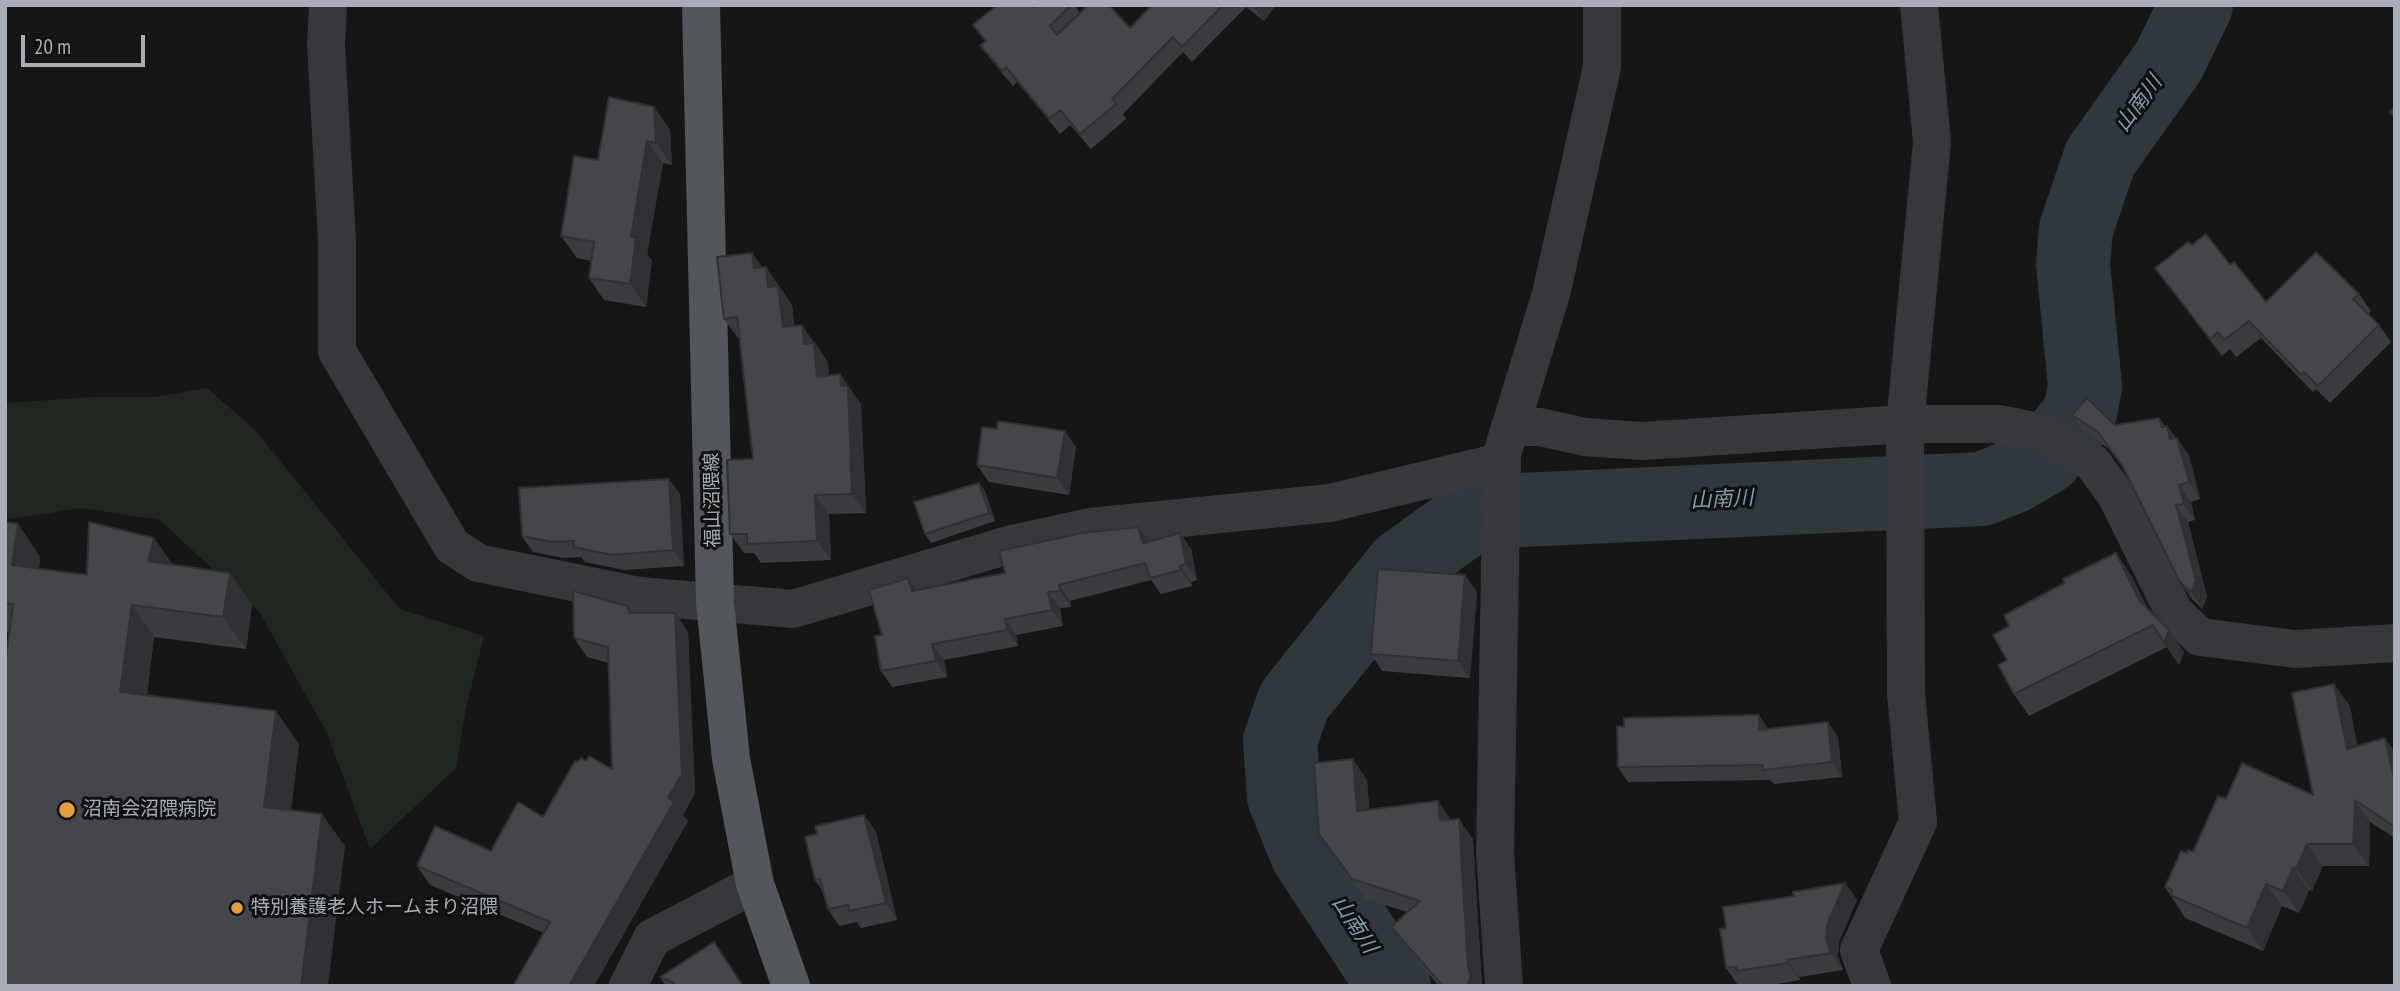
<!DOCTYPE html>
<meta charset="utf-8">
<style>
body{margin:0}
#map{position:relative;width:2400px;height:991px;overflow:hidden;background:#161617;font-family:"PT Sans Narrow",sans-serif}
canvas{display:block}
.frame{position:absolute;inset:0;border:7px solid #a9aeb6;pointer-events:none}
.scale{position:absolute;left:21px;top:35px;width:124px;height:32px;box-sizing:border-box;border:4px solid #a9aeb6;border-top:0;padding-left:9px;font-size:21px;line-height:24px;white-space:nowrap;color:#a9aeb6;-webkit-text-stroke:5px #111112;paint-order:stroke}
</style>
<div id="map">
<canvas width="2400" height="991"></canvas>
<div class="frame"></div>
<div class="scale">20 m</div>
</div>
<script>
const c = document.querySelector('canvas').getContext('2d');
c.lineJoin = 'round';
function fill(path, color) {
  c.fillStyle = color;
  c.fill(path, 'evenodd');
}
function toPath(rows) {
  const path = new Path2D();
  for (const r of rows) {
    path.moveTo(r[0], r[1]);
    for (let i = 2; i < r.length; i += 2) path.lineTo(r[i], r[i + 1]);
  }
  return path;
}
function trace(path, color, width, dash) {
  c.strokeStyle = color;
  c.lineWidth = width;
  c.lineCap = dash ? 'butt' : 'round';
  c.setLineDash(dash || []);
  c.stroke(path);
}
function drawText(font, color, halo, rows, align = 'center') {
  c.font = font + ' "PT Sans Narrow","Noto Sans JP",sans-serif';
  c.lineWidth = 6;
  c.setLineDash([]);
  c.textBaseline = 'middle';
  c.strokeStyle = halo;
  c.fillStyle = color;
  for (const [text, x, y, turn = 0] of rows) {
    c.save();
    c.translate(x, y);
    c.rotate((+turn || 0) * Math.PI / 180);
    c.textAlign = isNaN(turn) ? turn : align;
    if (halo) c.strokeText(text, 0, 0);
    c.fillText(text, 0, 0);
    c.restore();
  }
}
const green = toPath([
 [207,388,255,430,400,609,484,636,466,708,456,768,370,849,327,733,260,613,160,520,81,508,5,520,5,403,94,397,155,397]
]);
const river = toPath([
 [1394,986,1307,854,1284,797,1280,741,1294,701,1402,566,1477,512,1982,489,2012,477,2046,457,2080,413,2085,386,2073,264,2076,229,2100,158,2169,61,2196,5]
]);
const minor = toPath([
 [328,5,326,44,337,241,337,351,452,546,478,563,640,596,793,609,1012,544,1090,527,1330,503,1488,465,1502,468],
 [1510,427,1540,427,1585,437,1642,441,1905,424,2000,424,2043,433,2092,462,2116,495,2174,612,2200,637,2295,649,2395,643],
 [628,986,652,938,755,884],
 [1504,986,1495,852,1502,454,1551,294,1602,67,1602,5],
 [1872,986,1859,950,1918,822,1906,693,1905,424,1932,142,1919,5]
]);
const major = toPath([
 [701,5,715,602,731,759,755,884,791,986]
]);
const wall = toPath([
 [1036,5,1075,5,1080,13,1130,28,1152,5,1276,5,1264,21,1246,7,1192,62,1183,52,1123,114,1126,119,1091,149,1070,125,1060,134,1017,82,1013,86,991,60,980,45,985,42,973,25],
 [654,107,670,130,672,165,663,163,647,254,652,260,646,307,604,300,589,278,591,261,577,258,561,236,598,160],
 [2192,245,2230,265,2266,302,2359,294,2371,311,2368,314,2379,325,2391,342,2330,403,2316,389,2313,392,2261,338,2236,357,2230,349,2222,356,2155,268],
 [763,267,779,286,792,305,794,325,816,344,828,363,829,376,840,374,861,405,866,513,829,514,831,560,761,563,754,553,744,553,730,534,753,459,739,338,738,338,724,319],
 [2072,415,2115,425,2159,418,2165,426,2167,426,2189,455,2200,499,2191,502,2195,520,2188,522,2207,597,2202,609,2192,599,2180,582,2123,468,2109,449,2083,431],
 [1076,447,1069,495,989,482,977,465],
 [979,483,985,491,995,521,931,543,925,534],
 [680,494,684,566,624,570,585,562,581,557,564,558,533,552,522,536],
 [5,522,18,524,40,557,39,569,87,575,154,538,172,564,230,573,252,605,246,649,154,637,147,695,299,744,291,810,345,846,10,633,5,632],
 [1138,527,1148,541,1180,533,1191,549,1197,580,1191,582,1192,586,1161,594,1151,580,1070,601,1071,607,1060,608,1063,626,1016,635,1018,646,944,660,947,677,892,687,881,671,882,635,908,578,916,590,1005,573],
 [2131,575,2148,610,2169,630,2184,652,2179,665,2167,647,2029,716,2014,694,2007,660],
 [1477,592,1470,678,1382,671,1371,654],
 [633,613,675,613,688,632,695,793,683,815,688,821,594,986,513,986,544,933,430,885,417,866,491,851,543,817,578,762,586,761,612,769,609,663,587,657,574,638],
 [2350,706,2357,746,2385,738,2395,753,2395,838,2370,822,2369,866,2323,866,2312,891,2309,890,2299,913,2282,906,2263,951,2185,918,2165,887,2187,853,2193,852,2226,799,2313,795],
 [1828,722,1838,737,1842,777,1774,784,1770,780,1628,782,1618,767,1768,729],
 [1367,780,1369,809,1451,820,1473,839,1482,986,1439,986,1406,947,1391,927,1407,912,1366,899,1319,834],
 [864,815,876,832,897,920,861,928,857,922,839,926,828,909,824,893,815,880,817,834],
 [1845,883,1857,900,1839,942,1838,956,1843,970,1799,977,1800,980,1765,986,1747,986,1746,984,1738,985,1726,968,1726,928,1794,896],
 [660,977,744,986,666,986]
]);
const shadedWall = toPath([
 [1254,5,1276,5,1264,21,1253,6],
 [654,107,670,130,672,165,656,143],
 [647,141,663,163,647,254,652,260,646,307,630,284,631,237],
 [752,253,766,272,754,268],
 [766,267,792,305,797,346,783,327,768,287],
 [802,325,828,363,831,396,817,377,804,344],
 [840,374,861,405,866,513,852,494],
 [2159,418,2168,430,2167,426,2189,455,2200,499,2189,482,2162,427],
 [1065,431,1076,447,1069,495,1057,478],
 [669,479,680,494,684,566,673,550],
 [979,483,985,491,995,521,989,513],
 [2179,485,2191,502,2195,520,2184,504],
 [815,495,829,514,831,560,817,541],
 [2176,505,2188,522,2207,597,2202,609,2191,592],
 [18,524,40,557,35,598,12,565],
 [1138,527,1150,543,1143,543],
 [1180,533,1191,549,1197,580,1186,564],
 [154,538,176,571,148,561],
 [2116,553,2131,575,2155,622,2139,600],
 [1180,566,1191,582,1192,586,1181,570],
 [230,573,252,605,246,649,223,617],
 [1465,575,1477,592,1470,678,1458,661],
 [908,578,919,594,912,591],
 [1059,585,1070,601,1071,607,1060,591],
 [1048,592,1060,608,1063,626,1052,610],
 [132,605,154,637,143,725,120,692],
 [675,613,688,632,695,793,683,815,688,821,594,986,569,986,668,798],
 [1005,619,1016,635,1018,646,1007,630],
 [2169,630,2184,652,2179,665,2164,643],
 [932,644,944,660,947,677,936,661],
 [2334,684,2350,706,2362,771,2347,749],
 [276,711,299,744,287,839,264,807],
 [1759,715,1769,730,1759,730],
 [1828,722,1838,737,1842,777,1832,762],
 [2385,738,2395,753,2395,784],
 [1353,759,1367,780,1371,831,1357,811],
 [2355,800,2370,822,2369,866,2353,844],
 [1438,801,1452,821,1440,821],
 [322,814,345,846,328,986,301,986],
 [864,815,876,832,897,920,886,903],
 [1459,819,1473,839,1482,986,1467,986,1468,967],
 [2307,844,2323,866,2312,891,2296,869],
 [2293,868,2309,890,2299,913,2283,891],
 [1845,883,1857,900,1839,942,1838,956,1843,970,1831,953,1826,939,1827,925],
 [2266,884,2282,906,2263,951,2247,928],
 [1787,960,1799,977,1800,980,1788,963]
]);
const building = toPath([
 [997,5,1033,5,1034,7,1036,5,1071,5,1050,26,1057,35,1088,5,1109,5,1130,28,1152,5,1223,5,1182,47,1173,37,1112,99,1116,104,1080,134,1060,110,1049,119,1006,67,1002,71,980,45,986,41,973,25,997,5],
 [609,97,654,107,656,143,647,141,631,237,636,238,630,284,589,278,594,242,561,236,574,156,598,160,609,97],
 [2395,107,2395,117,2390,112,2395,107],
 [2206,234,2230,265,2234,262,2266,302,2316,252,2359,294,2353,299,2379,325,2318,386,2304,372,2301,375,2249,321,2224,340,2218,332,2210,339,2155,268,2188,242,2192,245,2206,234],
 [752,253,754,268,766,267,768,287,778,286,783,327,802,325,804,344,814,343,817,377,840,374,841,386,848,386,852,494,815,495,817,541,747,544,747,534,730,534,727,460,753,459,737,317,724,319,717,257,752,253],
 [2087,398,2115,425,2159,418,2162,427,2167,426,2170,439,2177,438,2189,482,2179,485,2184,504,2176,505,2196,581,2191,592,2180,582,2122,465,2098,432,2072,415,2087,398],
 [998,421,1065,431,1057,478,977,465,982,427,997,429,998,421],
 [669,479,673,550,612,555,574,547,574,541,552,542,522,536,519,488,669,479],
 [979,483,989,513,925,534,914,502,979,483],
 [5,522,18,524,12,565,87,575,89,522,154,538,148,561,230,573,223,617,132,605,120,692,276,711,264,807,322,814,301,986,5,986,5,666,13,604,5,603,5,522],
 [1138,527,1143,543,1180,533,1186,564,1180,566,1181,570,1150,578,1145,563,1059,585,1060,591,1048,592,1052,610,1005,619,1007,630,932,644,936,661,881,671,875,636,882,635,869,590,908,578,912,591,1005,573,999,551,1082,533,1138,527],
 [2116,553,2139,600,2169,630,2164,643,2153,625,2014,694,1998,665,2007,660,1993,635,2009,626,2004,615,2065,583,2063,579,2116,553],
 [1378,569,1465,575,1458,661,1371,654,1378,569],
 [573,591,627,606,630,613,675,613,682,774,668,798,674,802,569,986,513,986,550,922,417,866,435,826,491,851,518,802,543,817,575,761,578,762,581,758,586,761,589,756,612,769,608,647,574,638,573,591],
 [2334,684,2347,749,2385,738,2395,783,2395,827,2355,800,2353,844,2307,844,2296,869,2293,868,2283,891,2266,884,2247,928,2170,895,2172,890,2165,887,2181,851,2187,853,2188,850,2193,852,2218,796,2226,799,2242,763,2313,795,2292,693,2334,684],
 [1759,715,1759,730,1828,722,1832,762,1763,770,1763,765,1618,767,1617,726,1624,727,1624,718,1759,715],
 [1353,759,1357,811,1438,801,1440,821,1459,819,1468,967,1471,976,1467,986,1443,986,1391,927,1420,901,1352,879,1319,834,1314,763,1353,759],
 [864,815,886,903,849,911,848,905,828,909,820,879,815,880,805,837,817,834,815,826,864,815],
 [1845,883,1827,925,1826,939,1831,953,1787,960,1788,963,1737,971,1736,967,1726,968,1720,929,1726,928,1723,907,1794,896,1793,892,1845,883],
 [714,942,743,986,670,986,674,983,660,977,714,942]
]);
const markers = [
 [67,810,9,"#e59d40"],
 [237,908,7,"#e59d40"]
];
const streetNames = [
 ["福山沼隈線",713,500,-91]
];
const poiNames = [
 ["沼南会沼隈病院",83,810],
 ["特別養護老人ホームまり沼隈",251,908]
];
const waterNames = [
 ["山南川",2139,104,-54],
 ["山南川",1722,500,-3],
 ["山南川",1354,925,57]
];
fill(green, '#202720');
trace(river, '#2f383c', 74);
trace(minor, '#37383c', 38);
trace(major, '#53565b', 38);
fill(wall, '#3b3c40');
fill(shadedWall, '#303134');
fill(building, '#45464a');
trace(building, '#303134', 2);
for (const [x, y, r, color] of markers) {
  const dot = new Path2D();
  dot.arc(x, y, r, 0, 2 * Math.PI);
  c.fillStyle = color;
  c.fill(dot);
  trace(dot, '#111112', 2.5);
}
drawText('19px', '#a9aeb6', '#111112', streetNames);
drawText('19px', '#a9aeb6', '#111112', poiNames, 'left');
drawText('italic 21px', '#829eaf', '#111112', waterNames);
</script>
